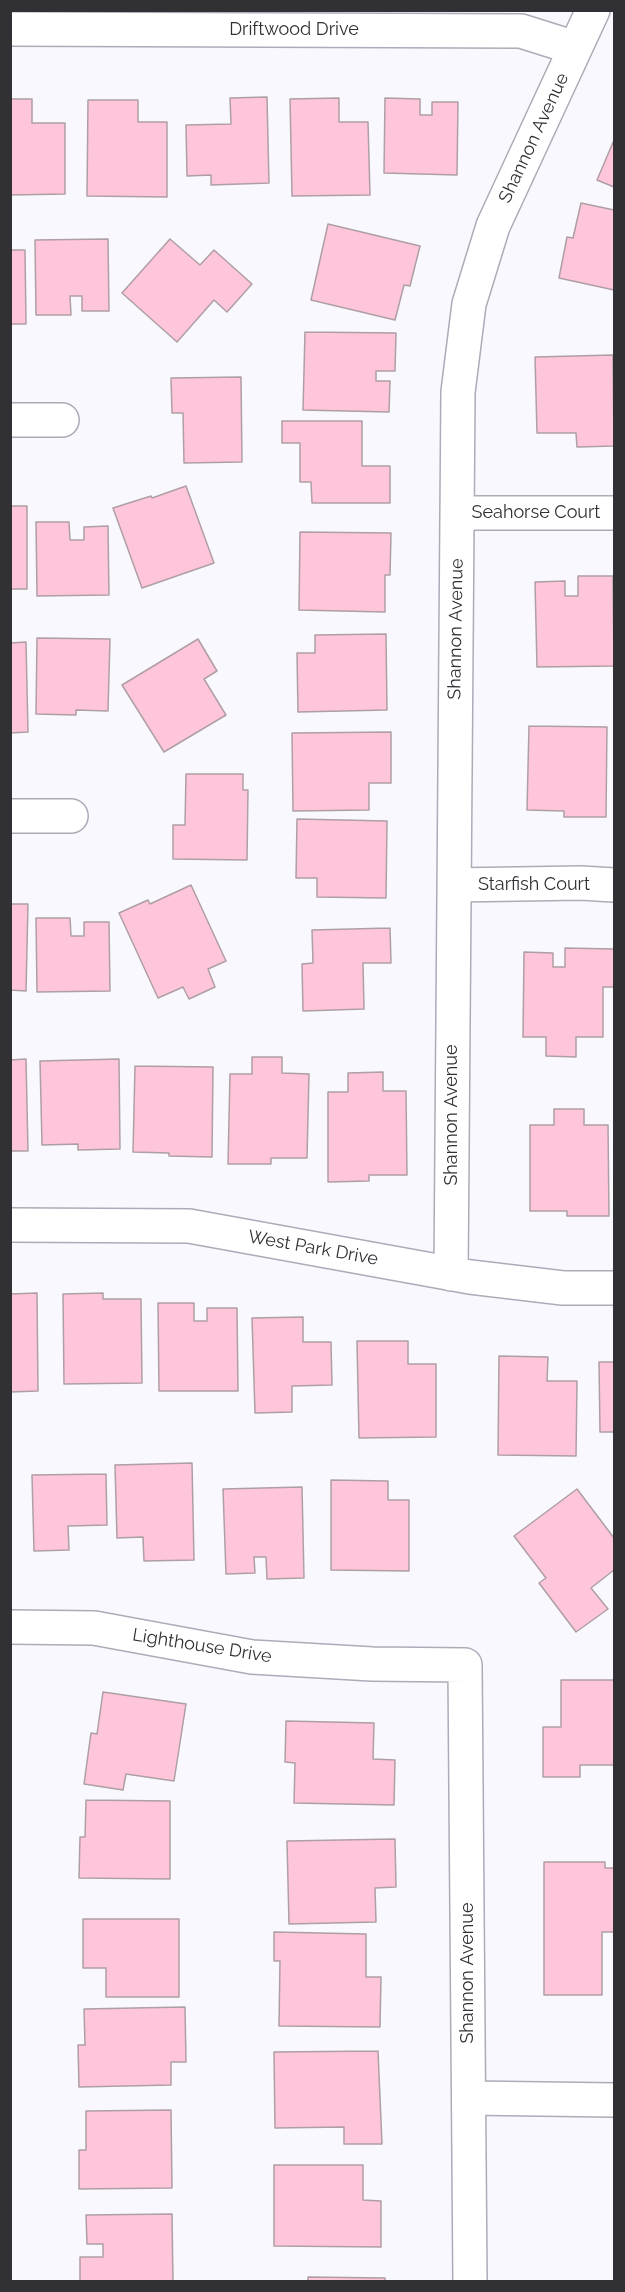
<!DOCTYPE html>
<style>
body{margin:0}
#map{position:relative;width:625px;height:2292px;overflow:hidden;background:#f9f8fe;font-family:Raleway,sans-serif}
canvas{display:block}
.frame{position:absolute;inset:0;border:12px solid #303035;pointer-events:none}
</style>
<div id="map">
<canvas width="625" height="2292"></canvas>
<div class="frame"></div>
</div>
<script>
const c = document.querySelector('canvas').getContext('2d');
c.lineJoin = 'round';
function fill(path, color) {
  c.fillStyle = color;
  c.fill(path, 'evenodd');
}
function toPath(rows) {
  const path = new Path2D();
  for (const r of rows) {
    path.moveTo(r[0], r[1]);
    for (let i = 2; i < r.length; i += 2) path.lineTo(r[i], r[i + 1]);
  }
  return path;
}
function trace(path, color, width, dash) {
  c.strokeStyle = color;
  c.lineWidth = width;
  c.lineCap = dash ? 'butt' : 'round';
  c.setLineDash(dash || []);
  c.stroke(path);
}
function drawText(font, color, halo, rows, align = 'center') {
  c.font = font + ' Raleway,sans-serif';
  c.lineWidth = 5;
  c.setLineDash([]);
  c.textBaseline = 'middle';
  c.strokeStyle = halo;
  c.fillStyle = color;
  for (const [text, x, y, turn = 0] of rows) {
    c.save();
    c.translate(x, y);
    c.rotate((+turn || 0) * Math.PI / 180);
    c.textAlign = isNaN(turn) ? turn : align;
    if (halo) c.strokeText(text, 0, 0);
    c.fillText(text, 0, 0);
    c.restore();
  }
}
const building = toPath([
 [267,97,269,183,211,185,211,175,187,176,186,125,231,124,230,98,267,97],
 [339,98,339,122,368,122,370,195,292,196,290,99,339,98],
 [385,98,420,99,420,115,432,115,432,102,458,102,457,175,384,173,385,98],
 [10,99,32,99,32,123,65,123,65,194,10,195,10,99],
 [88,100,138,100,138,122,167,122,167,197,87,196,88,100],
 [614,140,614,187,597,180,614,140],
 [581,203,614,210,614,290,559,278,567,237,573,238,581,203],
 [328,224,420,246,410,286,404,285,395,320,311,300,328,224],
 [108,239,109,311,82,311,82,296,70,296,71,315,36,315,35,240,108,239],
 [170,239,200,265,214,250,252,284,227,312,214,300,177,342,122,293,170,239],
 [10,250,25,250,26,324,10,324,10,250],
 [305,332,396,333,395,371,376,371,376,381,390,381,389,412,303,410,305,332],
 [613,355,614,446,577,447,576,433,537,433,535,357,613,355],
 [241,377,242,462,184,463,183,413,172,413,171,378,241,377],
 [282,421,362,421,362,466,390,466,390,503,312,503,311,482,300,482,300,443,282,443,282,421],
 [186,486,214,563,142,588,113,508,151,496,152,498,186,486],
 [10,506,27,506,27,589,10,589,10,506],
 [36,522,69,522,70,540,84,540,84,527,108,526,109,595,37,596,36,522],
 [300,532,391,533,390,575,385,575,385,612,299,610,300,532],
 [578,576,613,576,614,666,537,667,535,582,565,581,565,596,578,596,578,576],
 [386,634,387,710,298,712,297,653,315,653,315,635,386,634],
 [37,638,110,639,108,711,76,710,76,715,36,714,37,638],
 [198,639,217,671,204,679,226,715,164,752,122,685,198,639],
 [26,642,28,732,10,733,10,643,26,642],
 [529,726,607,727,606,817,564,817,564,811,527,810,529,726],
 [391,732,391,783,369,783,369,810,293,811,292,733,391,732],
 [186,774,243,774,243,790,248,790,247,860,173,859,173,825,185,825,186,774],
 [297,819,387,821,386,898,317,897,317,878,296,878,297,819],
 [191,885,226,961,208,969,215,987,189,999,183,987,158,998,119,913,148,900,150,904,191,885],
 [10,904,28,904,26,991,10,990,10,904],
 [36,918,70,918,71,936,84,936,84,922,109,922,110,991,37,992,36,918],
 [390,928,391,963,363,963,364,1009,303,1011,302,964,313,963,312,930,390,928],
 [565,948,614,949,614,987,603,987,603,1037,576,1037,576,1057,546,1056,546,1037,523,1037,524,952,553,953,553,967,565,967,565,948],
 [252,1057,282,1057,282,1073,309,1074,307,1158,271,1158,271,1164,228,1164,230,1074,252,1074,252,1057],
 [26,1059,28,1151,10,1151,10,1060,26,1059],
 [119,1059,120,1149,78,1150,78,1144,42,1145,40,1061,119,1059],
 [135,1066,213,1067,212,1157,169,1156,169,1153,133,1152,135,1066],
 [383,1072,383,1091,406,1091,407,1175,369,1175,369,1181,328,1182,328,1092,348,1092,348,1073,383,1072],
 [554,1109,584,1109,584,1125,608,1125,609,1216,567,1216,567,1211,530,1211,530,1125,554,1125,554,1109],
 [37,1293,38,1391,10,1392,10,1294,37,1293],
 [103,1293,103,1299,141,1299,142,1383,64,1384,63,1294,103,1293],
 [158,1303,194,1303,194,1321,207,1321,207,1308,237,1308,238,1391,159,1391,158,1303],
 [303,1317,303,1342,331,1342,332,1385,292,1386,292,1412,255,1413,252,1318,303,1317],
 [357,1341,408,1341,408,1364,436,1364,436,1437,359,1438,357,1341],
 [499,1356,548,1357,547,1381,577,1381,576,1456,498,1455,499,1356],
 [599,1362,614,1362,614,1432,600,1432,599,1362],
 [192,1463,194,1560,144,1561,143,1537,117,1538,115,1465,192,1463],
 [106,1474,107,1525,68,1526,69,1550,34,1551,32,1475,106,1474],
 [331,1480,388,1481,388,1500,409,1500,409,1571,331,1570,331,1480],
 [302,1487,304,1578,267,1579,266,1557,254,1557,255,1573,226,1574,223,1489,302,1487],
 [577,1489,614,1538,614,1570,591,1588,608,1609,576,1632,539,1583,546,1578,514,1536,577,1489],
 [561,1680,614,1680,614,1765,580,1765,580,1777,543,1777,543,1727,561,1727,561,1680],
 [103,1692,186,1704,174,1781,126,1774,123,1790,84,1784,91,1733,97,1734,103,1692],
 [286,1721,374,1723,373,1759,395,1760,394,1805,294,1803,295,1763,285,1762,286,1721],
 [86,1800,170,1801,170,1879,79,1878,80,1837,85,1837,86,1800],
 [395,1839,396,1887,375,1888,376,1922,289,1924,287,1841,395,1839],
 [544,1862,605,1862,605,1868,614,1868,614,1932,602,1932,602,1995,544,1995,544,1862],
 [83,1919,179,1919,179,1997,106,1997,106,1968,83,1968,83,1919],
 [274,1932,366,1934,366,1977,381,1977,380,2027,279,2026,280,1961,274,1961,274,1932],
 [185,2007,186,2062,171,2062,171,2085,79,2087,78,2045,85,2045,84,2009,185,2007],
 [378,2051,382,2144,344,2144,344,2127,275,2128,274,2052,378,2051],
 [171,2110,172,2188,79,2189,79,2150,86,2150,86,2111,171,2110],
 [274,2165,363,2165,363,2200,381,2201,381,2247,274,2246,274,2165],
 [172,2214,173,2282,80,2282,80,2257,103,2257,103,2244,87,2244,86,2215,172,2214],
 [308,2277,385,2278,385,2282,308,2282,308,2277]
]);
const street = toPath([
 [10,29,521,31,575,48],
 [10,420,62,420],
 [458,513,614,513],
 [10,816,71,816],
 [454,885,581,883,614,885],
 [10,1225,189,1226,470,1277,563,1288,614,1288],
 [451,1274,458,392,469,304,493,226,593,10],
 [10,1627,94,1628,252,1657,372,1664,465,1665,470,2282],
 [469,2098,614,2100]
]);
const streetNames = [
 ["Driftwood Drive",294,30],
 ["Shannon Avenue",534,138,-65],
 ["Seahorse Court",536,513],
 ["Shannon Avenue",456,629,-89],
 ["Starfish Court",534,885],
 ["Shannon Avenue",452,1115,-90],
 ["West Park Drive",313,1248,10],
 ["Lighthouse Drive",202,1646,9],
 ["Shannon Avenue",468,1973,-90]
];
fill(building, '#ffc5da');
trace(building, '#ae9fa4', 1.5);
trace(street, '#adabb8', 36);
trace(street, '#fff', 33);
drawText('18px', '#303035', '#fff', streetNames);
</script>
